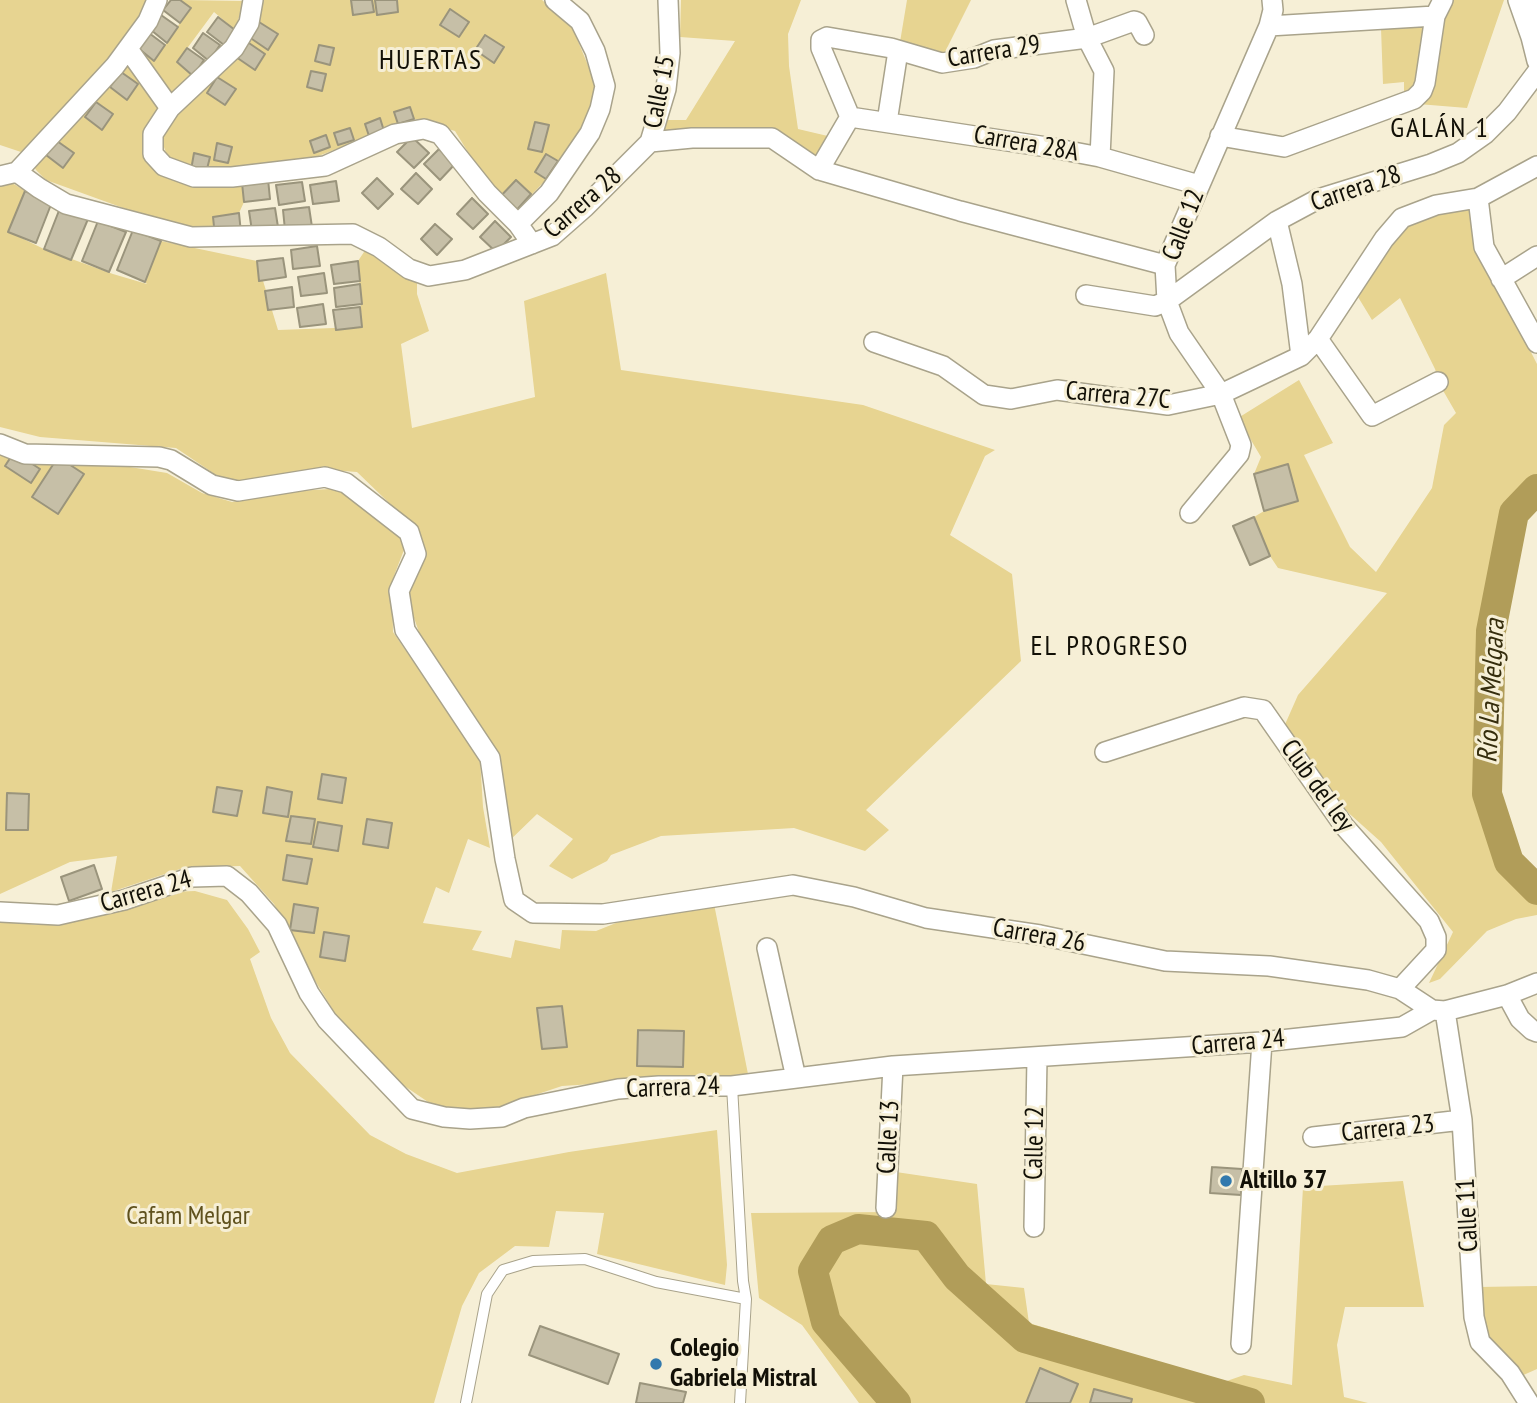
<!DOCTYPE html>
<meta charset="utf-8">
<style>
body{margin:0}
canvas{display:block;background:#f6efd6}
</style>
<canvas width="1537" height="1403"></canvas>
<script>
const c = document.querySelector('canvas').getContext('2d');
c.lineJoin = 'round';
function fill(path, color) {
  c.fillStyle = color;
  c.fill(path, 'evenodd');
}
function toPath(rows) {
  const path = new Path2D();
  for (const r of rows) {
    path.moveTo(r[0], r[1]);
    for (let i = 2; i < r.length; i += 2) path.lineTo(r[i], r[i + 1]);
  }
  return path;
}
function trace(path, color, width, dash) {
  c.strokeStyle = color;
  c.lineWidth = width;
  c.lineCap = dash ? 'butt' : 'round';
  c.setLineDash(dash || []);
  c.stroke(path);
}
function drawText(font, color, halo, rows, align = 'center') {
  c.font = font + ' "PT Sans Narrow",sans-serif';
  c.lineWidth = 6;
  c.setLineDash([]);
  c.textBaseline = 'middle';
  c.strokeStyle = halo;
  c.fillStyle = color;
  for (const [text, x, y, turn = 0] of rows) {
    c.save();
    c.translate(x, y);
    c.rotate((+turn || 0) * Math.PI / 180);
    c.textAlign = isNaN(turn) ? turn : align;
    if (halo) c.strokeText(text, 0, 0);
    c.fillText(text, 0, 0);
    c.restore();
  }
}
const green = toPath([
 [0,0,150,0,146,11,96,79,24,153,0,145],
 [180,0,244,1,235,30,214,12,177,62,193,76,166,96,138,48,155,60,190,8],
 [262,0,542,0,571,24,596,85,596,104,563,162,514,213,474,162,455,131,414,119,316,157,230,168,191,170,167,156,162,141,165,124,236,57,259,22],
 [681,0,801,0,788,34,789,66,798,129,832,137,813,163,778,134,659,136,666,120,686,120,735,41,680,37],
 [907,0,971,0,942,58,900,42],
 [1447,0,1504,0,1467,108,1418,104,1433,91,1440,13],
 [1430,19,1422,87,1404,98,1404,82,1383,84,1381,28],
 [127,60,161,106,149,159,242,183,244,202,239,213,213,217,215,236,162,222,46,180,36,170,31,160],
 [9,181,25,191,9,232,44,249,113,274,147,284,145,282,161,241,257,261,278,330,362,327,358,261,366,249,398,272,417,282,417,294,429,331,401,344,412,428,535,397,524,301,606,273,621,370,863,405,995,450,985,456,950,535,1012,574,1021,661,866,810,889,830,865,851,794,828,661,836,611,855,607,861,572,879,549,866,573,839,537,814,505,845,496,765,477,719,448,686,420,635,407,598,412,525,357,472,315,469,260,481,225,481,176,448,40,437,0,427,0,182],
 [1474,204,1478,248,1537,364,1537,475,1507,507,1483,635,1478,794,1504,867,1537,899,1537,915,1516,919,1487,931,1440,979,1429,983,1453,932,1381,842,1324,791,1283,729,1298,695,1387,593,1278,568,1270,556,1254,517,1264,511,1298,500,1288,464,1254,474,1261,457,1238,418,1299,380,1333,443,1304,455,1350,547,1376,572,1432,488,1444,425,1456,413,1441,387,1435,369,1400,298,1372,320,1358,297,1381,259,1406,226,1437,211],
 [0,446,167,473,202,493,232,502,282,492,345,488,407,542,392,581,393,632,480,759,483,807,490,848,468,839,449,893,436,887,423,923,482,931,472,950,511,958,515,940,560,949,562,930,596,931,631,917,714,904,748,1074,562,1086,484,1112,434,1106,403,1085,336,1015,311,974,274,904,240,866,183,868,111,892,117,856,70,862,0,894],
 [195,891,227,900,248,929,260,952,250,959,271,1018,290,1053,370,1135,406,1154,457,1173,569,1152,717,1130,727,1265,725,1285,597,1254,604,1213,556,1211,549,1247,515,1246,479,1273,462,1306,434,1403,0,1403,0,920,37,925,81,917,171,892],
 [896,1172,977,1184,986,1284,1024,1288,1029,1323,1224,1382,1244,1375,1292,1385,1303,1187,1403,1181,1424,1307,1345,1307,1337,1345,1344,1397,1368,1403,859,1403,802,1325,759,1298,751,1213,894,1212],
 [1537,1286,1537,1369,1519,1377,1485,1339,1479,1287]
]);
const river = toPath([
 [1537,489,1514,513,1491,631,1487,794,1509,862,1537,890],
 [896,1403,826,1322,813,1271,832,1240,858,1229,926,1236,957,1277,1025,1338,1250,1403]
]);
const building = toPath([
 [171,0,180,0,191,8,180,23,163,10,171,0],
 [351,0,372,0,374,12,353,15,351,0],
 [375,0,397,0,398,12,377,15,375,0],
 [450,9,469,22,459,37,440,25,450,9],
 [161,15,178,27,167,43,151,30,161,15],
 [218,17,235,30,224,45,207,32,218,17],
 [259,22,278,34,268,50,249,37,259,22],
 [149,33,165,45,154,61,138,48,149,33],
 [203,33,220,45,209,61,193,48,203,33],
 [485,35,504,47,494,63,475,50,485,35],
 [246,41,265,54,255,70,236,57,246,41],
 [319,45,334,48,330,65,315,61,319,45],
 [187,48,204,60,193,76,177,62,187,48],
 [311,71,326,74,322,91,307,87,311,71],
 [121,72,138,84,127,100,110,87,121,72],
 [217,77,236,89,225,105,207,93,217,77],
 [96,102,113,114,102,130,85,117,96,102],
 [410,107,414,119,398,124,394,112,410,107],
 [380,118,384,131,369,136,365,124,380,118],
 [535,122,549,125,542,152,528,149,535,122],
 [350,128,354,140,338,145,334,133,350,128],
 [326,135,330,147,314,153,310,141,326,135],
 [412,137,429,153,414,168,397,152,412,137],
 [57,141,74,153,63,168,46,155,57,141],
 [217,143,232,147,228,163,214,160,217,143],
 [439,149,455,164,440,180,424,164,439,149],
 [194,153,210,157,206,173,191,170,194,153],
 [546,154,558,161,546,179,535,172,546,154],
 [416,173,432,189,418,204,401,189,416,173],
 [377,178,393,194,378,209,362,193,377,178],
 [268,179,270,199,244,202,242,183,268,179],
 [516,180,531,194,514,213,498,199,516,180],
 [336,181,339,201,313,204,310,185,336,181],
 [302,182,305,201,279,205,276,185,302,182],
 [25,191,52,202,36,243,8,232,25,191],
 [472,198,488,214,473,229,457,214,472,198],
 [309,207,312,227,285,230,283,210,309,207],
 [60,208,88,219,71,260,44,249,60,208],
 [275,208,278,227,252,231,249,211,275,208],
 [239,213,241,233,215,236,213,217,239,213],
 [98,221,126,232,109,272,82,261,98,221],
 [495,221,511,237,496,252,480,237,495,221],
 [435,224,452,239,437,255,421,239,435,224],
 [133,230,161,241,145,282,117,270,133,230],
 [317,246,320,266,293,269,291,250,317,246],
 [283,258,286,277,259,281,257,261,283,258],
 [358,261,360,281,334,284,331,265,358,261],
 [324,273,327,293,301,296,298,277,324,273],
 [360,284,362,304,336,307,334,288,360,284],
 [292,287,294,307,268,310,265,291,292,287],
 [323,304,326,324,300,327,297,308,323,304],
 [360,307,362,327,336,330,333,310,360,307],
 [14,452,40,469,31,483,5,466,14,452],
 [58,457,84,474,58,514,32,497,58,457],
 [1288,464,1298,501,1264,511,1254,474,1288,464],
 [1254,517,1270,556,1250,565,1233,526,1254,517],
 [322,774,346,778,342,803,318,799,322,774],
 [217,787,242,791,237,816,213,812,217,787],
 [267,787,292,792,288,817,263,813,267,787],
 [7,793,29,794,28,830,6,830,7,793],
 [291,816,315,819,311,844,286,841,291,816],
 [367,819,392,823,388,848,363,844,367,819],
 [318,822,342,826,338,851,313,847,318,822],
 [287,855,312,859,307,884,283,880,287,855],
 [94,865,102,889,69,901,61,877,94,865],
 [294,904,318,908,314,933,290,930,294,904],
 [324,932,349,936,345,961,320,957,324,932],
 [562,1006,567,1047,542,1049,537,1008,562,1006],
 [638,1030,684,1031,683,1067,637,1066,638,1030],
 [1212,1167,1242,1169,1241,1195,1210,1193,1212,1167],
 [540,1326,619,1354,608,1384,529,1355,540,1326],
 [1040,1368,1078,1384,1070,1403,1026,1403,1040,1368],
 [640,1383,686,1392,683,1403,636,1403,640,1383],
 [1094,1389,1132,1399,1131,1403,1090,1403,1094,1389]
]);
const service = toPath([
 [732,1086,743,1281,746,1299,740,1403],
 [466,1403,487,1294,503,1270,533,1261,585,1259,656,1282,746,1299]
]);
const minor = toPath([
 [253,0,249,23,234,48,170,108,153,134,153,154,164,166,194,177,232,177,325,166,395,134,424,129,440,134,487,193,518,224,532,244],
 [1076,0,1087,38,1104,71,1100,157],
 [1518,0,1531,37,1537,61],
 [1534,0,1537,16],
 [1269,26,1435,16],
 [128,49,170,108],
 [850,117,1047,147,1100,157,1199,185],
 [887,122,898,51],
 [1220,136,1284,147,1414,99,1422,91,1425,83,1435,16,1443,0],
 [650,142,666,89,670,53,668,0],
 [819,170,850,117,821,48,821,40,827,37,891,48,942,63,974,58,994,50,1087,38,1134,21,1137,22,1144,35],
 [17,172,115,66,148,21,157,0],
 [0,176,17,172,39,188,66,204,191,237,353,234,379,247,409,269,429,276,465,270,552,236,585,207,650,142,692,138,772,138,819,170,960,211,1165,265],
 [1478,198,1484,247,1537,343],
 [1277,221,1292,284,1301,356],
 [518,224,549,193,590,133,600,109,605,86,595,51,580,21,555,0],
 [1501,279,1537,256],
 [1086,295,1155,306,1167,301,1277,221,1318,199,1431,164,1458,153,1485,134,1507,112,1537,72],
 [1318,339,1372,416,1438,382],
 [874,342,943,366,984,395,1011,399,1057,390,1168,405,1221,394,1301,356,1318,339,1384,239,1402,218,1436,205,1478,198,1537,166],
 [0,444,25,454,159,457,171,460,212,485,238,491,325,477,346,483,409,532,416,554,399,591,405,630,490,758,505,859,514,900,533,913,603,914,793,885,854,897,926,918,1040,935,1165,961,1269,966,1368,980,1400,989,1432,1010,1445,1011,1507,995,1537,983],
 [1190,513,1239,454,1241,445,1221,394,1179,333,1167,301,1165,265,1269,26,1273,10,1272,0],
 [1105,752,1244,707,1263,710,1344,826,1429,921,1436,937,1436,950,1400,989],
 [0,912,58,915,124,900,192,877,227,876,249,893,277,925,309,993,327,1020,412,1109,444,1117,470,1119,502,1117,524,1108,618,1089,659,1086,732,1086,893,1066,1262,1042,1402,1027,1432,1010],
 [767,948,796,1078],
 [1507,995,1520,1019,1532,1030,1537,1032],
 [1445,1011,1462,1120,1474,1317,1480,1342,1510,1373,1529,1403],
 [1313,1137,1462,1120],
 [886,1208,893,1066],
 [1034,1227,1037,1058],
 [1241,1344,1262,1042]
]);
const markers = [
 [1226,1181,7,"#3279ad"],
 [656,1364,7,"#3279ad"]
];
const streetNames = [
 ["Carrera 29",994,52,-9],
 ["Calle 15",660,92,-79],
 ["Carrera 28A",1026,144,10],
 ["Carrera 28",1356,189,-19],
 ["Carrera 28",583,203,-41],
 ["Calle 12",1184,225,-69],
 ["Carrera 27C",1118,396,5],
 ["Club del ley",1317,786,54],
 ["Carrera 24",146,892,-16],
 ["Carrera 26",1039,936,10],
 ["Carrera 24",1238,1043,-5],
 ["Carrera 24",673,1088,-2],
 ["Carrera 23",1388,1129,-6],
 ["Calle 13",889,1137,-87],
 ["Calle 12",1035,1143,-89],
 ["Calle 11",1468,1215,-93]
];
const poiNames = [
 ["Altillo 37",1240,1181],
 ["Colegio",670,1349],
 ["Gabriela Mistral",670,1379]
];
const parkNames = [
 ["Cafam Melgar",188,1217]
];
const neighbourhoodNames = [
 ["HUERTAS",431,61],
 ["GALÁN 1",1440,129],
 ["EL PROGRESO",1110,647]
];
const waterNames = [
 ["Río La Melgara",1492,691,-87]
];
fill(green, '#e7d491');
trace(river, '#b19d59', 30);
fill(building, '#c6bfa7');
trace(building, '#9a947c', 2);
trace(service, '#a9a38b', 12);
trace(minor, '#a9a38b', 22);
trace(service, '#fff', 10);
trace(minor, '#fff', 19);
for (const [x, y, r, color] of markers) {
  const dot = new Path2D();
  dot.arc(x, y, r, 0, 2 * Math.PI);
  c.fillStyle = color;
  c.fill(dot);
  trace(dot, '#f6efd6', 2.5);
}
drawText('26px', '#121007', '#f6efd6', streetNames);
drawText('bold 26px', '#121007', '#f6efd6', poiNames, 'left');
drawText('26px', '#5f511d', '#f6efd6', parkNames);
c.letterSpacing = '2px';
drawText('28px', '#121007', '#f6efd6', neighbourhoodNames);
c.letterSpacing = '0px';
drawText('italic 28px', '#352d0d', '#f6efd6', waterNames);
</script>
